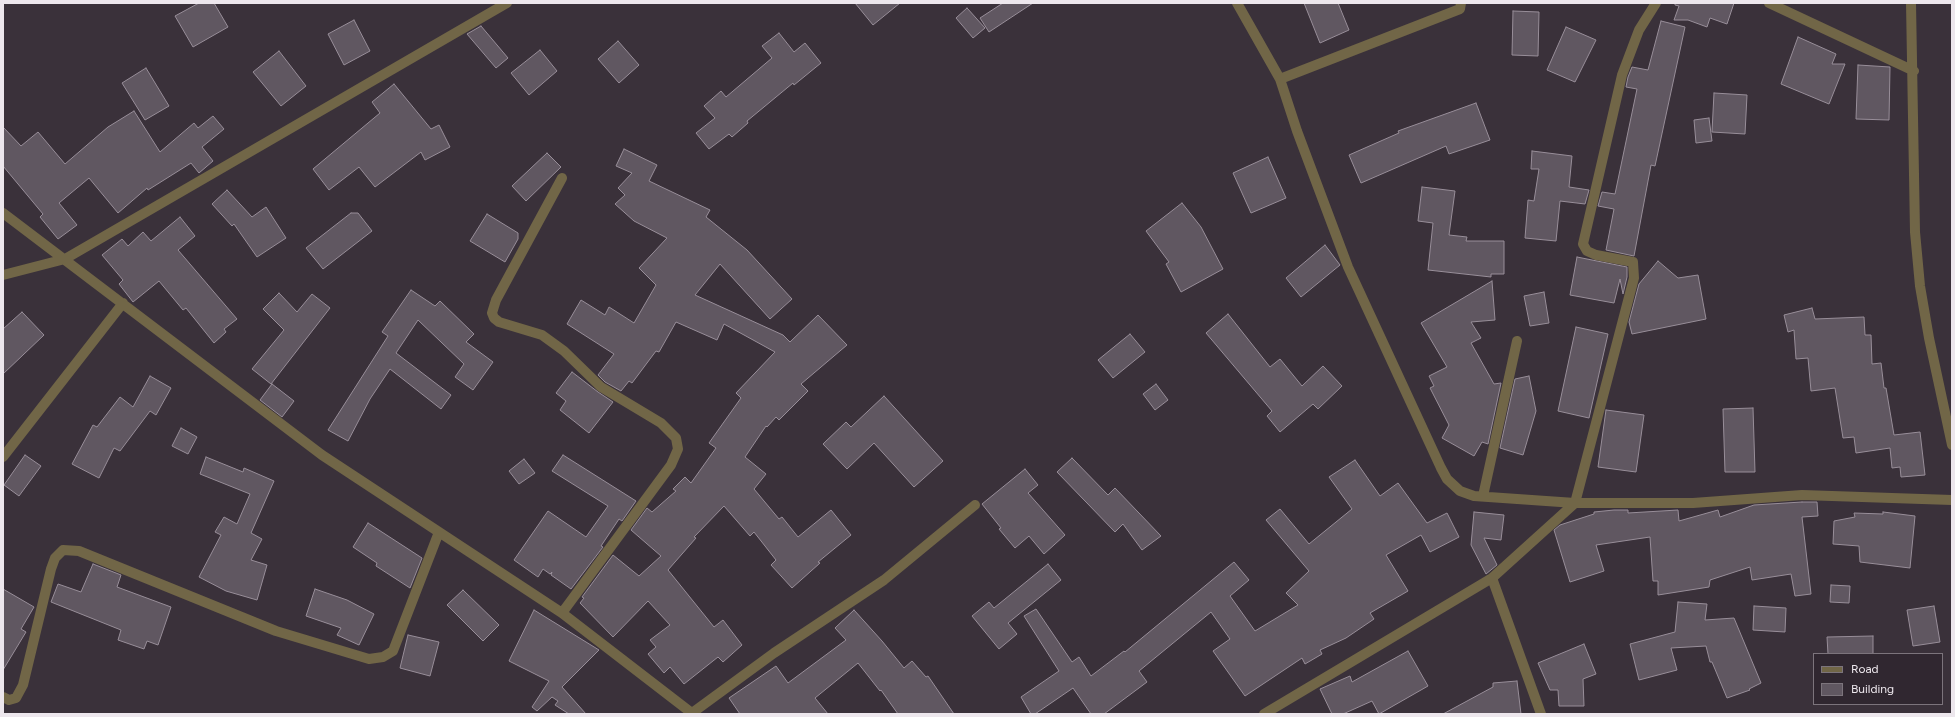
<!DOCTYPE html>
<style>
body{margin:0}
#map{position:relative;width:1955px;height:717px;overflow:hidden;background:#3a313a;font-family:Figtree,sans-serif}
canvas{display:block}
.frame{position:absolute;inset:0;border:4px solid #ede7ed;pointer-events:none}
.legend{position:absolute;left:1813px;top:653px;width:130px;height:52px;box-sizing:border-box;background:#302730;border:1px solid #7c747c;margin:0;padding:5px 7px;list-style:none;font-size:12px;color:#ede7ed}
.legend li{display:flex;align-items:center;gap:8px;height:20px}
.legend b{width:20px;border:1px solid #7c747c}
</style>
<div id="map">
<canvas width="1955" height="717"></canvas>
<div class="frame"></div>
<ul class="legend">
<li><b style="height:5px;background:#716647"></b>Road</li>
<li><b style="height:11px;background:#605761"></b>Building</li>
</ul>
</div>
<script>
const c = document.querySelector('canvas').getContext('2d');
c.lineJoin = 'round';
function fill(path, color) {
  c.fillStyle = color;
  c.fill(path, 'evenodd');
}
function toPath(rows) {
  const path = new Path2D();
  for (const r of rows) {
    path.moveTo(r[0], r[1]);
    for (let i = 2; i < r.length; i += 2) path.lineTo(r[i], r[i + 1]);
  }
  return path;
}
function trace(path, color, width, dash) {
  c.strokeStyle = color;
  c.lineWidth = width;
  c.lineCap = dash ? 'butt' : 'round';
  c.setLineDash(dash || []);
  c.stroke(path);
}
const building = toPath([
 [199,3,214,3,228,27,193,47,175,16,199,3],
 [855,3,900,3,873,25,855,3],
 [1003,3,1033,3,989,32,980,18,1003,3],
 [1304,3,1338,3,1349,30,1320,43,1304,3],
 [1675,3,1734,3,1727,24,1710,18,1707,27,1688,20,1674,20,1679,6,1675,5,1675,3],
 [967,8,985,28,973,38,956,18,967,8],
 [1513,11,1539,12,1538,56,1512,55,1513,11],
 [354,20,370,51,344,65,328,34,354,20],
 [1661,21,1685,27,1655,166,1651,165,1634,256,1606,250,1614,209,1598,206,1602,192,1615,194,1637,89,1626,87,1628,77,1632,67,1648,70,1661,21],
 [481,26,508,58,496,68,467,34,481,26],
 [1566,27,1596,40,1575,82,1547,70,1566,27],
 [779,33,794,52,805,43,821,63,794,85,793,83,747,121,748,123,732,137,729,134,709,149,696,133,715,118,704,106,721,91,726,97,772,58,762,46,779,33],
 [1798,37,1836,54,1832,64,1845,64,1829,104,1781,84,1798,37],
 [618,41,639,65,619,83,598,59,618,41],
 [540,50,557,71,529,95,511,73,540,50],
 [279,51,306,86,281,106,253,72,279,51],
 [1858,65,1890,67,1889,120,1856,119,1858,65],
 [146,68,169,106,145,120,122,83,146,68],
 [394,84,431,129,439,125,450,147,425,160,421,152,375,187,359,167,329,190,313,169,380,113,372,102,394,84],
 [1714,93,1747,95,1745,134,1712,132,1714,93],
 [1476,103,1490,140,1449,154,1446,146,1361,183,1349,155,1399,133,1398,131,1476,103],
 [134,111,160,152,194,123,198,128,213,116,224,129,202,147,213,161,199,173,191,163,148,190,147,188,118,213,89,178,59,203,77,225,58,239,40,217,43,214,3,166,3,127,21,146,38,132,65,164,108,127,134,111],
 [1709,118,1712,141,1696,143,1694,120,1709,118],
 [624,149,657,165,649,181,710,210,706,217,747,250,792,299,770,319,720,264,695,295,783,335,790,342,818,315,847,345,801,384,808,391,779,420,776,417,767,427,766,426,745,457,766,474,754,489,779,519,782,517,798,537,831,510,851,535,818,562,820,563,792,588,771,565,776,560,754,532,750,536,724,506,694,537,696,538,668,570,714,627,723,620,742,645,723,662,718,657,684,684,670,667,664,673,648,654,656,647,650,640,670,625,648,601,613,637,580,603,584,598,582,597,613,555,639,576,661,556,631,530,647,508,652,512,676,491,673,489,685,477,691,483,716,448,709,443,741,398,736,393,775,352,724,324,717,340,676,322,659,352,656,351,632,383,629,381,621,391,605,382,598,375,614,354,567,324,581,300,605,315,609,307,634,323,656,285,639,268,667,238,634,221,615,204,625,195,618,188,632,173,616,166,624,149],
 [1532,151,1572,156,1569,187,1589,190,1585,204,1560,201,1556,241,1525,238,1528,200,1534,201,1539,169,1531,169,1532,151],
 [547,153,561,167,526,201,512,186,547,153],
 [1268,157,1286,198,1251,213,1233,173,1268,157],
 [1422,187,1455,191,1449,235,1467,237,1466,241,1504,241,1504,274,1491,274,1491,277,1428,270,1433,223,1418,221,1422,187],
 [227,190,252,217,266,207,286,238,257,257,234,224,232,226,212,204,227,190],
 [1182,203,1201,227,1223,269,1181,292,1166,264,1169,262,1146,231,1182,203],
 [351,213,358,213,372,231,323,269,306,248,351,213],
 [487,214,518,233,518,239,505,262,470,241,487,214],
 [180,217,195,236,178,250,237,319,224,329,226,332,214,343,186,308,183,310,159,281,133,302,119,284,123,280,102,255,122,239,128,246,143,232,151,241,180,217],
 [1325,245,1340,265,1301,297,1286,278,1325,245],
 [1577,257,1627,267,1627,277,1623,294,1620,279,1614,303,1570,295,1577,257],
 [1658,261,1678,278,1698,275,1706,319,1632,334,1629,322,1639,284,1658,261],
 [1492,281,1495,320,1471,322,1481,338,1471,343,1494,384,1501,383,1488,444,1482,442,1474,456,1442,438,1449,425,1430,388,1434,386,1429,376,1447,367,1421,323,1492,281],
 [411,290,435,306,440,301,474,334,466,342,493,362,473,390,455,377,464,364,418,320,396,353,451,395,441,409,390,369,370,399,348,441,328,430,388,336,382,332,411,290],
 [1544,292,1549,323,1530,326,1524,296,1544,292],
 [279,293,297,312,312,294,330,308,271,384,252,369,284,330,263,309,279,293],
 [1812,308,1815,319,1864,317,1865,335,1871,335,1872,364,1881,363,1884,388,1886,388,1894,435,1920,432,1925,475,1901,477,1900,467,1892,468,1890,448,1856,453,1854,437,1843,438,1835,388,1811,391,1808,358,1796,359,1794,330,1788,332,1784,315,1812,308],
 [22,312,44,335,3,374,3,329,22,312],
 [1228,314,1270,367,1280,359,1302,386,1323,366,1342,386,1318,409,1313,404,1280,432,1267,416,1272,411,1206,333,1228,314],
 [1576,327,1608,334,1589,418,1558,411,1576,327],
 [1130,334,1145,352,1113,378,1098,360,1130,334],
 [572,372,598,392,613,402,589,433,560,410,566,401,556,393,572,372],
 [150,376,171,388,156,415,150,411,120,451,114,448,99,478,72,464,93,425,97,427,120,397,133,407,150,376],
 [1529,376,1536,411,1523,455,1500,448,1515,379,1529,376],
 [272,384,294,401,282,417,260,400,272,384],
 [1156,384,1168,400,1155,410,1143,394,1156,384],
 [884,396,943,461,914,487,874,443,847,469,823,444,846,422,851,427,884,396],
 [1753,408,1755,472,1725,472,1723,409,1753,408],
 [1606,410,1644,415,1636,472,1598,467,1606,410],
 [181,428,197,437,188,454,172,446,181,428],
 [25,455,41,466,19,496,4,485,25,455],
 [563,455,636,501,622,521,619,519,601,546,603,547,571,589,551,575,552,572,550,574,543,569,538,577,514,560,548,511,586,537,608,506,552,471,563,455],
 [206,457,243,472,244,468,274,481,251,533,262,539,251,560,267,565,257,600,226,591,199,577,221,535,215,532,224,517,237,524,250,494,200,474,206,457],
 [1072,458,1108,495,1115,488,1161,536,1142,550,1123,524,1115,532,1057,472,1072,458],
 [524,459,535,473,519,484,509,471,524,459],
 [1355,460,1380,496,1398,483,1427,523,1447,513,1459,537,1430,552,1421,535,1386,555,1408,591,1370,613,1374,619,1346,638,1320,650,1322,654,1305,664,1302,658,1245,696,1213,651,1230,639,1211,612,1139,671,1147,682,1104,714,1091,714,1073,688,1035,714,1031,714,1021,697,1059,671,1024,616,1036,609,1072,662,1079,657,1091,676,1124,651,1125,652,1234,562,1249,580,1230,596,1255,631,1298,605,1286,593,1309,571,1266,520,1280,509,1309,544,1352,509,1329,477,1355,460],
 [1025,469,1038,485,1028,493,1065,535,1044,554,1029,536,1015,548,999,529,1001,528,982,504,1025,469],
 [1802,502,1817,502,1818,516,1802,517,1811,594,1795,596,1791,574,1752,580,1750,567,1710,580,1709,587,1658,595,1658,581,1653,581,1650,537,1596,545,1604,571,1570,582,1554,530,1560,525,1594,514,1594,512,1614,510,1628,510,1628,513,1678,510,1679,521,1718,510,1720,517,1754,505,1802,502],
 [1474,512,1504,515,1501,540,1484,538,1497,565,1486,574,1471,545,1474,512],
 [1883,512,1915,516,1910,568,1860,562,1859,546,1833,544,1834,521,1855,517,1854,513,1883,514,1883,512],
 [368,523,422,558,410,588,376,566,377,563,353,547,368,523],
 [93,564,121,575,117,587,171,607,158,645,147,641,144,649,118,640,121,630,51,602,58,584,81,592,93,564],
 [1048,564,1061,580,1008,623,1017,634,999,649,972,616,989,602,994,608,1048,564],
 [1831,585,1850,586,1849,603,1830,602,1831,585],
 [3,589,34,607,21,629,26,632,3,670,3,589],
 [315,589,347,600,374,614,359,645,337,635,341,628,306,616,315,589],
 [463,590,499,625,483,641,447,605,463,590],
 [1678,602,1707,604,1705,620,1734,618,1761,683,1749,689,1750,690,1727,698,1712,662,1710,662,1706,646,1671,648,1677,670,1639,680,1630,644,1675,632,1678,602],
 [1754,606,1786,608,1785,632,1753,630,1754,606],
 [1934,606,1940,642,1913,646,1907,610,1934,606],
 [534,610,599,650,562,687,586,714,569,714,555,705,558,701,552,697,537,711,532,707,549,681,509,661,534,610],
 [854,610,882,641,904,668,912,661,926,677,928,676,954,714,898,714,881,690,880,691,858,663,815,698,828,714,740,714,729,698,776,666,788,683,846,640,835,628,854,610],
 [408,635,439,642,430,676,400,668,408,635],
 [1873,636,1873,654,1828,654,1827,637,1873,636],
 [1584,644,1596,674,1583,679,1584,706,1559,706,1558,690,1550,690,1538,663,1584,644],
 [1408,651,1428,686,1379,714,1372,701,1343,714,1332,714,1320,689,1350,676,1352,682,1408,651],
 [1517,681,1521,714,1443,714,1493,687,1493,683,1517,681]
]);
const minor = toPath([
 [1237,3,1280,79,1297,131,1348,267,1441,468,1447,479,1460,491,1474,496,1575,503,1693,503,1802,495,1952,500],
 [1769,3,1914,71],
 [1911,3,1915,232,1920,286,1929,338,1952,445],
 [1280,79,1460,9,1461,3],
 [562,178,496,300,492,313,494,318,499,322,542,335,564,351,601,387,661,423,676,438,678,449,671,465,562,613],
 [3,213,322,455,562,613,693,714],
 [3,275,65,259,507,3],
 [3,457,123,303],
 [1483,496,1517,341],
 [1492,578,1541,714],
 [3,697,9,700,16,698,23,685,51,569,55,558,63,550,79,551,276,631,369,659,383,657,393,651,439,532],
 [692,713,774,653,884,580,975,505],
 [1264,714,1492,578,1575,503,1634,278,1633,262,1596,255,1587,251,1583,244,1622,75,1639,30,1656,3]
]);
fill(building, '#605761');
trace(building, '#988e99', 1);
trace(minor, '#716647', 10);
</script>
